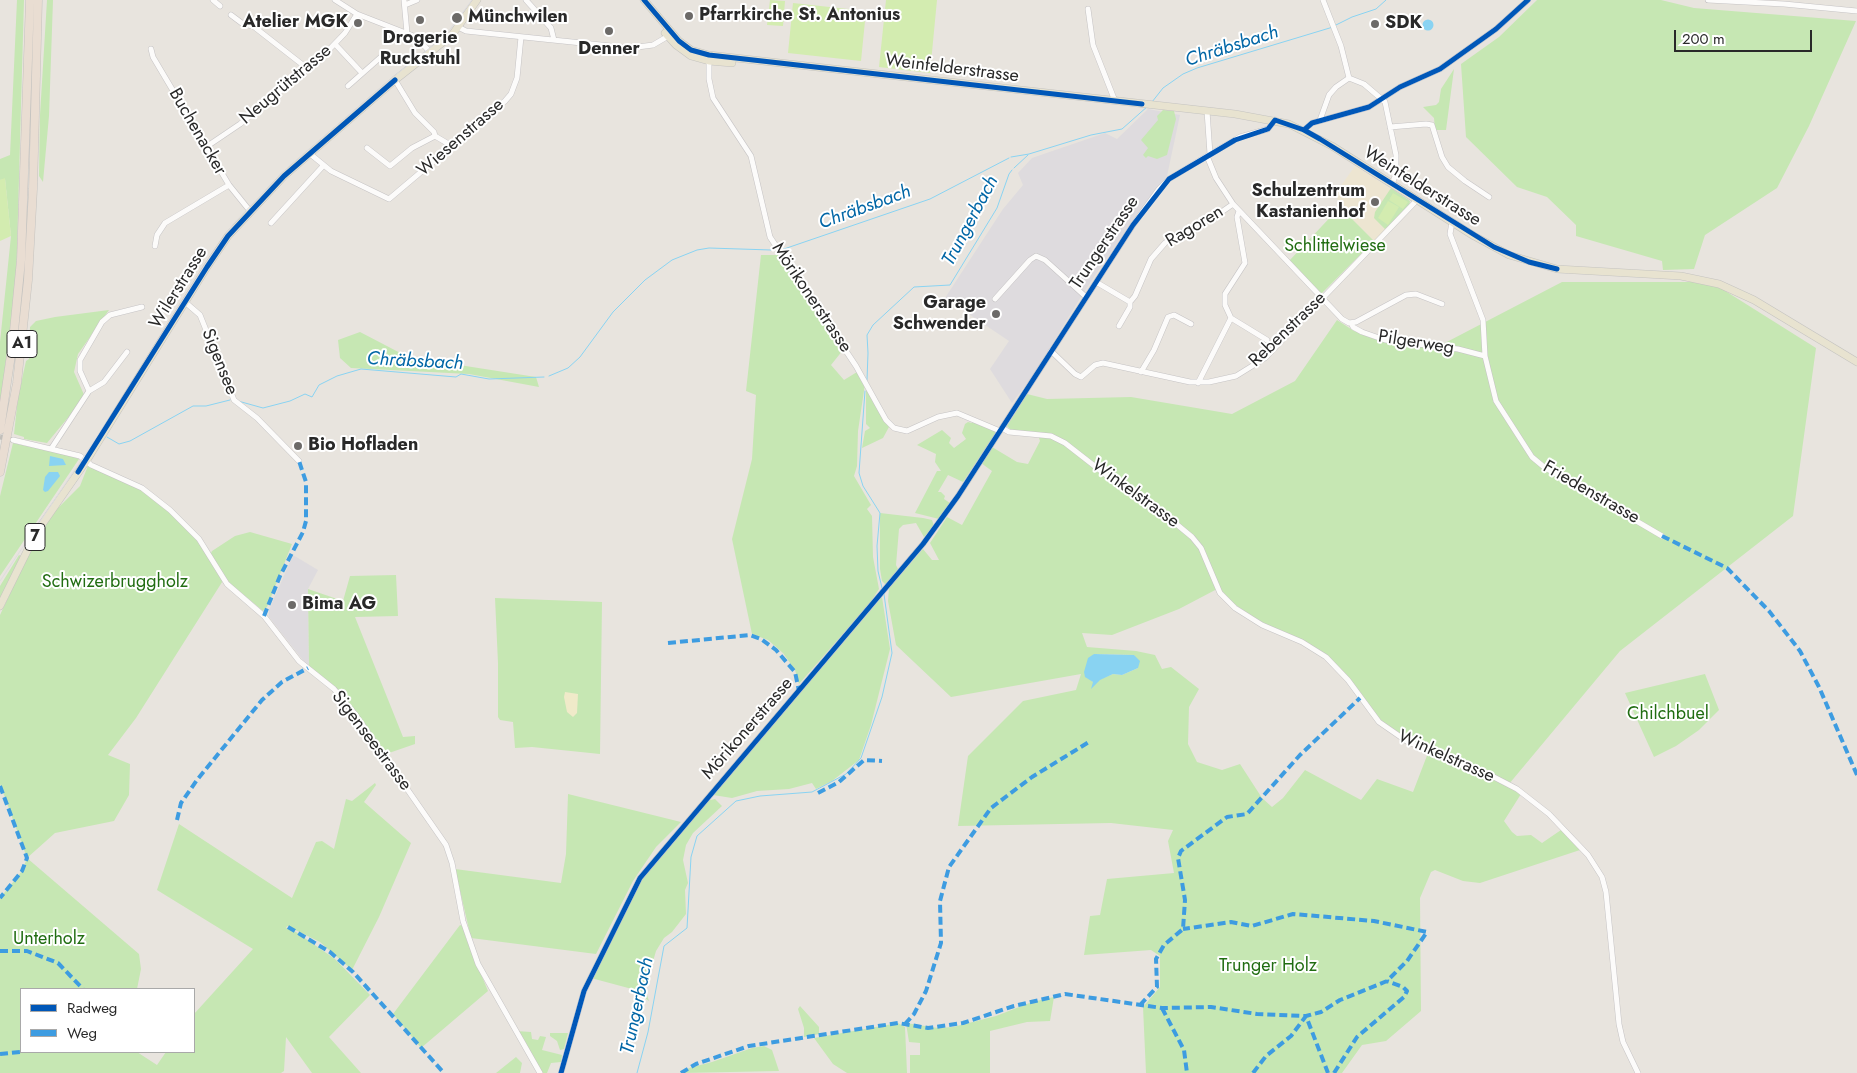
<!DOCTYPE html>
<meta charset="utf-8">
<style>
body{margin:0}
#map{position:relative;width:1857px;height:1073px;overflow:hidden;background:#e8e4de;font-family:Jost,sans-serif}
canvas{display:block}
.legend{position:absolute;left:20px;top:988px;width:175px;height:65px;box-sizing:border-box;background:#fff;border:1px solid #a9a9a9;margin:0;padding:6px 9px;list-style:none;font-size:15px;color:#292929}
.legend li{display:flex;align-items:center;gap:10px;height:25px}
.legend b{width:25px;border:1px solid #a9a9a9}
.scale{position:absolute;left:1674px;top:30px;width:138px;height:22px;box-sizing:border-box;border:2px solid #292929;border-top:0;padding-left:6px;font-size:15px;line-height:18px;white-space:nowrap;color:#292929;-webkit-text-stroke:4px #fff;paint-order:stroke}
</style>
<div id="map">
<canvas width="1857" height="1073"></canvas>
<ul class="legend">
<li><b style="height:6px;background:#0057b8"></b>Radweg</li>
<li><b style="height:6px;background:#3d9ce1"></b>Weg</li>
</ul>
<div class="scale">200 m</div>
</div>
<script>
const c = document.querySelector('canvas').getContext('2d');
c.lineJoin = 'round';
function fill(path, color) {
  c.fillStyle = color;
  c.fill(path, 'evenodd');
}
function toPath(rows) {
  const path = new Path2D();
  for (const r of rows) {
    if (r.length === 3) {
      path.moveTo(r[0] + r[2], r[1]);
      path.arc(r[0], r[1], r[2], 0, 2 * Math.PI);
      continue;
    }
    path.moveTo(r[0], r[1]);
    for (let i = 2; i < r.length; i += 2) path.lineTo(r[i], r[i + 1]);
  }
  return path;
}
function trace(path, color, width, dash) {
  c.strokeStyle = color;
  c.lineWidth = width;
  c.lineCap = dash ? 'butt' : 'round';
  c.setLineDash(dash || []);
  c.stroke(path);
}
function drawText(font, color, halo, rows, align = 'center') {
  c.font = font + ' Jost,sans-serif';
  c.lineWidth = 4;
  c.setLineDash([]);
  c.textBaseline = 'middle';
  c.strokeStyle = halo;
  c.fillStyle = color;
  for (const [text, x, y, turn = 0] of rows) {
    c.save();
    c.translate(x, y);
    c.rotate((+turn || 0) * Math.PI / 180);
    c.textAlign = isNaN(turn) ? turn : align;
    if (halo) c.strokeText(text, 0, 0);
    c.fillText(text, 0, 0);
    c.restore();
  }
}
const industrial = toPath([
 [1148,109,1180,115,1167,176,1136,215,1084,292,1032,377,1012,403,990,369,1009,341,945,298,1003,209,1023,185,1018,173,1032,158,1105,133,1117,139],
 [293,555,318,570,308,589,309,668,269,617,269,610]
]);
const education = toPath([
 [1355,166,1410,201,1409,207,1374,241,1342,209,1335,194]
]);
const green = toPath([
 [17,0,24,0,16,284,0,406,0,342,11,236,5,179,0,180,0,159,10,155],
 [47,0,53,0,49,116,43,182,39,176,40,115],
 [1537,0,1661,0,1694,8,1856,21,1809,126,1777,188,1705,235,1694,269,1663,270,1662,261,1576,236,1576,225,1547,197,1517,187,1466,137,1461,64,1499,37],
 [1454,69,1446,130,1435,130,1434,118,1423,107,1436,105,1439,102,1441,89],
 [1163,110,1174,111,1176,119,1167,155,1157,159,1148,156,1146,158,1143,155,1148,148,1141,140,1158,120,1157,116],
 [1391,188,1410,201,1409,207,1385,229,1374,218,1375,212],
 [1338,209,1343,210,1374,241,1321,294,1289,261],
 [761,255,779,255,843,350,831,365,844,380,857,372,865,384,858,431,857,466,854,476,871,505,867,509,872,516,873,557,879,589,870,603,799,684,795,670,783,653,768,640,752,634,732,539,752,459,756,395,746,391],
 [1562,282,1711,282,1816,348,1793,516,1620,651,1509,784,1411,742,1382,723,1334,662,1259,621,1234,604,1219,588,1179,609,1112,635,1082,633,1087,647,1136,651,1155,655,1162,669,1171,667,1199,689,1189,707,1188,744,1197,762,1222,770,1240,764,1262,798,1272,807,1283,798,1305,770,1361,800,1377,779,1413,792,1428,753,1493,779,1521,794,1504,821,1512,832,1517,836,1531,835,1542,843,1561,830,1580,850,1480,883,1463,881,1435,870,1431,872,1420,898,1421,1011,1386,1041,1362,1045,1342,1073,1146,1073,1143,1007,1160,987,1160,956,1151,950,1084,955,1090,916,1100,915,1107,879,1174,873,1168,841,1173,830,1111,823,958,826,968,756,1023,701,1076,690,1081,674,951,697,896,645,888,601,889,588,923,549,932,560,939,560,930,543,947,517,962,525,992,471,981,463,992,447,1017,462,1028,464,1040,441,1038,435,1011,430,1007,426,1027,394,1047,399,1131,397,1232,414,1295,381,1337,320,1354,331,1438,349,1439,346],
 [1094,654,1134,655,1138,668,1122,675,1113,674,1093,682,1090,679],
 [109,310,78,354,74,372,85,397,47,443,24,439,24,437,14,434,18,397,26,361,29,359,30,327,36,321,55,317],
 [360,332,408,357,536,377,539,387,469,374,351,368,340,358,338,340],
 [866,389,889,427,883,438,862,448,865,431,870,428,866,424],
 [973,420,995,430,995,434,963,482,948,475,938,492,941,492,945,496,944,499,950,503,939,519,915,513,937,471,941,471,935,462,936,454,917,445,942,430,951,438,949,443,954,448,966,439,962,433,965,424,968,422,972,423],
 [13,443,68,455,79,459,0,576,0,496],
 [89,463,142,488,170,510,199,539,224,579,136,718,108,755,130,764,129,795,114,821,55,833,27,858,139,954,141,969,137,989,21,989,21,1052,137,1052,157,1065,166,1052,194,1052,194,1014,253,949,157,890,179,824,292,898,316,842,322,841,334,849,346,799,352,801,375,783,376,785,364,802,411,843,379,917,352,970,320,942,287,926,286,928,296,932,335,959,370,995,329,1037,361,1073,312,1073,286,1037,284,1071,281,1073,0,1073,0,898,22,871,27,858,0,784,0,615,43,523,80,486],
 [880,513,923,518,932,520,934,526,924,537,916,523,903,525,899,529,896,565,898,569,886,585,882,581,880,569],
 [250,532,292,544,267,607,263,611,227,581,210,555,212,551,235,536],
 [19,555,21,556,0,600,0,586],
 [396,575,398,616,355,617,403,737,415,736,415,744,386,754,342,697,309,668,308,589,343,601,350,576],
 [882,597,890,649,871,725,859,760,832,781,816,789,812,783,789,789,757,791,732,798,713,795],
 [495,598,602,602,600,754,532,747,515,748,513,722,500,720,498,717,498,663],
 [1705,674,1719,710,1699,730,1676,746,1654,757,1625,693],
 [568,794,681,822,656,847,633,881,596,954,471,938,455,869,561,883,566,854],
 [715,799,722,806,693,833,686,845,683,860,688,883,685,890,686,914,672,932,664,938,656,951,645,989,649,1001,632,989,591,978,641,880,706,801],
 [460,925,463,926,466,938,488,991,421,1048,393,1014],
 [1054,997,1050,1021,1027,1022,990,1031,990,1073,910,1073,910,1055,920,1055,920,1043,909,1042,906,1023,938,1028,953,1027,996,1016,1032,1002],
 [800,1006,819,1027,819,1034,804,1037,804,1028,798,1009],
 [898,1023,905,1027,907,1073,847,1073,833,1064,814,1038],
 [516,1031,531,1032,532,1039,538,1040,540,1036,546,1037,542,1050,562,1055,561,1062,551,1063,547,1073,540,1073],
 [550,1033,568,1033,564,1049,560,1050,557,1041,550,1036],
 [764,1046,772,1050,779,1071,681,1073,689,1068,712,1062,752,1048],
 [516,1057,522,1063,520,1073,496,1073]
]);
const sand = toPath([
 [565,692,578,694,577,713,573,717,567,712,564,697]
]);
const pitch = toPath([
 [770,0,785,1,783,26,767,25],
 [886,0,937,0,930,73,879,67],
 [793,3,866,11,861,61,788,53],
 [5,178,11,236,0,241,0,180],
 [1393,193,1408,202,1403,209,1389,200],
 [1388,201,1399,207,1388,225,1378,218]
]);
const water = toPath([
 [1428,25,5.5],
 [50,456,63,459,66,465,49,466],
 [49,472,58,472,60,476,48,491,45,492,43,490,45,477],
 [1094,654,1134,655,1140,661,1138,668,1122,675,1113,674,1100,680,1091,689,1093,682,1085,677,1084,672,1088,658]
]);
const stream = toPath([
 [1336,25,1352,17,1376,9,1386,0],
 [1152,102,1163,88,1183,74,1197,68,1333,27],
 [1011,157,1029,154,1091,135,1122,129,1148,106],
 [1014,168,1028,155],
 [781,250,930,199,1009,158],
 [549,376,568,368,580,357,613,312,645,280,672,260,697,250,709,248,771,250],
 [867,380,868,353,867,335,873,325,914,287,950,285,997,208,1009,174,1012,170],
 [865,391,859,473,863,486,880,513,877,546,878,571,882,588],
 [238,401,263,408,290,401,305,394,312,397,319,385,337,376,361,369,456,377,461,374,489,379,544,377],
 [107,437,119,444,130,441,193,406,206,406,230,400],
 [637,1073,648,1032,664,946,687,928,691,857,697,836,736,801,760,796,812,792,846,774,861,758,882,697,892,653,884,594]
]);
const minorTunnel = toPath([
 [0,437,13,440]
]);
const minor = toPath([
 [213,0,220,6],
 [335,0,357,14,416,37,430,52],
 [404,0,407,33],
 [526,0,551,28,554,40],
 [1323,0,1341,46,1349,78],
 [1708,0,1784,4,1857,11],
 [405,5,417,0],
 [1088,9,1093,45,1115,101],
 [231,15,243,24,253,26,308,69],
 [458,27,466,31,630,48,653,45,670,35],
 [335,44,362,73],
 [151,49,153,57,229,185,250,211],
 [709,58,709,79,713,98,751,156,770,237,856,366,886,420,894,428,907,431,938,417,957,413,1000,431],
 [1349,78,1364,84,1385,102,1396,155,1396,174,1392,184],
 [395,80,415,113,434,132,435,136,452,146],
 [348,86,382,56],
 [1207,111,1210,154],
 [1320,120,1329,95,1336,87,1349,78],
 [1390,127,1426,124,1432,125,1442,157,1448,167,1465,181,1489,197],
 [1304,130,1312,123,1369,107,1400,87,1440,69,1496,29,1528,0],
 [206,147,240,124,322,57,345,33,357,14],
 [367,148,390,166,412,148,435,136],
 [309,153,331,171,389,199,505,101,511,94,517,78,521,37],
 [1207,156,1216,178,1233,204,1342,319,1349,323,1356,322,1406,295,1416,294,1442,304],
 [1452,222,1450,234,1483,320,1485,356,1496,401,1532,457,1544,467,1662,536],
 [271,223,323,166],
 [155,246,157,235,165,223,229,185],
 [1096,282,1130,302,1135,296,1151,259,1165,243,1178,234,1213,218,1233,204],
 [995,299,1030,260,1036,256,1045,260,1086,297],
 [185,302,200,315,234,400,257,418,299,461],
 [1231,318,1267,340],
 [1351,323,1353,327,1362,332,1385,340,1458,349,1485,356],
 [1119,326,1130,307,1130,302],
 [1051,351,1075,374,1081,377,1095,365,1103,363,1190,382,1209,382,1236,376,1265,358,1417,200],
 [1141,372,1154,350,1168,317,1174,315,1191,324],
 [1198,383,1231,318,1225,305,1225,294,1245,263,1237,217,1239,211],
 [89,391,80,371,80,360,102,322,110,315,142,307],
 [1002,428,1009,432,1051,436,1065,443,1115,482,1151,503,1192,537,1201,548,1220,593,1235,608,1262,625,1302,642,1326,657,1348,680,1379,722,1408,742,1490,775,1517,789,1549,814,1588,855,1602,877,1606,892,1619,1024,1623,1042,1638,1073],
 [13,440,80,456,91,465,142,488,170,510,199,539,227,584,264,616,299,661,334,689,355,714,446,845,452,863,463,921,478,964,540,1073],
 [51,449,89,391,104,382,127,352],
 [561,1073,584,991,640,878,923,544,958,496,1133,225,1159,189,1169,179,1207,156,1240,137,1268,129,1275,120]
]);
const major = toPath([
 [644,0,679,41,691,50,709,55,1235,114,1289,124,1332,146,1474,236,1509,255,1557,269,1681,276,1719,284,1754,300,1857,362],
 [665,33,676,45,691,56,709,61,732,63],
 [0,606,36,533,87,460,207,267,228,236,284,176,395,80,452,35,477,0]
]);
const highway = toPath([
 [0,430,13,341,21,260,30,0],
 [0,472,17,383,28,280,33,189,38,0]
]);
const rail = toPath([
 [0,581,115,410,204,266,233,224,288,167,393,77,445,36,472,0]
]);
const quiet = toPath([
 [1662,536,1727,568,1769,611,1800,651,1819,687,1857,775],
 [264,616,280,576,303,532,306,521,306,482,299,461],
 [668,643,750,635,761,639,776,650,795,672,799,691],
 [0,786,27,858,22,871,0,898],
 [818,793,839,782,864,760,882,761],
 [177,820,181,803,197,780,262,700,282,682,308,668],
 [288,927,330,952,353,972,444,1073],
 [0,951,27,951,58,963,83,989],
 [1140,1005,1157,987,1156,959,1164,945,1183,929,1185,900,1178,858,1181,851,1227,817,1247,814,1300,755,1360,698],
 [1162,1008,1184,1050,1187,1073],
 [905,1024,914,1014,926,991,941,943,940,901,949,867,991,808,1032,777,1089,742],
 [0,1054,21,1052],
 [681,1073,696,1064,749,1046,898,1023,928,1028,963,1023,1014,1006,1065,994,1162,1008,1211,1007,1257,1014,1306,1016,1321,1012,1340,1000,1387,981,1407,961,1427,932,1374,921,1293,914,1252,926,1231,922,1183,929],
 [1253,1073,1266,1056,1291,1036,1306,1016,1328,1073],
 [1334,1073,1357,1037,1404,997,1407,991,1403,987,1387,981]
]);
const cycleway = toPath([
 [644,0,679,41,691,50,709,55,1142,104],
 [1304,130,1312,123,1369,107,1400,87,1440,69,1496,29,1528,0],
 [78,472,207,267,228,236,284,176,395,80],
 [561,1073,584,991,640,878,923,544,958,496,1133,225,1169,179,1235,140,1268,129,1275,120,1304,130,1320,139,1494,247,1529,262,1557,269]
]);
const markers = [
 [689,16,5,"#6c6a68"],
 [457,18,6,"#6c6a68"],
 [420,20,5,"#6c6a68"],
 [358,23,5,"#6c6a68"],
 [1375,24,5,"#6c6a68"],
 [609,31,5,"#6c6a68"],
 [1375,202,5,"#6c6a68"],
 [996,314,5,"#6c6a68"],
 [298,446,5,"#6c6a68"],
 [292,605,5,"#6c6a68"]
];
const shields = [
 [22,344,30],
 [35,537,20]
];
const shieldNames = [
 ["A1",22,344],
 ["7",35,537]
];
const poiNames = [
 ["Pfarrkirche St. Antonius",699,16],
 ["Münchwilen",468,18],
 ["Atelier MGK",348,23,"right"],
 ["SDK",1385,24],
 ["Drogerie",420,39,"center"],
 ["Ruckstuhl",420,60,"center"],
 ["Denner",609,50,"center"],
 ["Schulzentrum",1365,192,"right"],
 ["Kastanienhof",1365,213,"right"],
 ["Garage",986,304,"right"],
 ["Schwender",986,325,"right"],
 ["Bio Hofladen",308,446],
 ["Bima AG",302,605]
];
const streetNames = [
 ["Weinfelderstrasse",952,69,7],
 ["Neugrütstrasse",286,85,-40],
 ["Buchenacker",197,132,60],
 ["Wiesenstrasse",461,138,-41],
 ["Weinfelderstrasse",1422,187,32],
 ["Ragoren",1195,227,-31],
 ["Trungerstrasse",1105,243,-56],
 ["Wilerstrasse",179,288,-58],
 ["Mörikonerstrasse",811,298,56],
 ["Rebenstrasse",1288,330,-44],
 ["Pilgerweg",1416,343,9],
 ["Sigensee",219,362,68],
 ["Friedenstrasse",1591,493,30],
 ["Winkelstrasse",1135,494,36],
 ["Mörikonerstrasse",748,729,-49],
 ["Sigenseestrasse",371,741,53],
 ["Winkelstrasse",1446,757,24]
];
const parkNames = [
 ["Schlittelwiese",1335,247],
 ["Schwizerbruggholz",115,583],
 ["Chilchbuel",1668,715],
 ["Unterholz",49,940],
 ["Trunger Holz",1268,967]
];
const waterNames = [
 ["Chräbsbach",1232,47,-18],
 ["Chräbsbach",865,208,-20],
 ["Trungerbach",971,221,-62],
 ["Chräbsbach",415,362,3],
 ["Trungerbach",638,1006,-78]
];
fill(industrial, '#dedbde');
fill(education, '#ede5d1');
fill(green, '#c6e7b3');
fill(sand, '#f0eac9');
fill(pitch, '#d3ecb0');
fill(water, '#89d3f2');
trace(stream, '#89d3f2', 1);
trace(minorTunnel, '#c2bfba', 5, [5, 2.5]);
trace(minor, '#c5c3c4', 6);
trace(major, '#c4c3c0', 8);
trace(highway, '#c4c3c0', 9);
trace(minor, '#fcfbfa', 5);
trace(major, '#e8e3d0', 7);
trace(highway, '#e9ddd2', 8);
trace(rail, '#dddcde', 1);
trace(quiet, '#3d9ce1', 4, [8, 4]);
trace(cycleway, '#0057b8', 5);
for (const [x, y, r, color] of markers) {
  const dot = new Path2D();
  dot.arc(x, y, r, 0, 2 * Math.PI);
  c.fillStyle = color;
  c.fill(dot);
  trace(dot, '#fff', 2);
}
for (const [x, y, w] of shields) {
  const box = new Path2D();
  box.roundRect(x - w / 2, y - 13.5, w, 27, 4);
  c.fillStyle = '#fff';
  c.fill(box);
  trace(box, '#292929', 1);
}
drawText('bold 16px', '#292929', null, shieldNames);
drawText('bold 18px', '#292929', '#fff', poiNames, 'left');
drawText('18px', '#292929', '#fff', streetNames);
drawText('18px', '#216d12', '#fff', parkNames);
drawText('italic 19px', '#0066a6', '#fff', waterNames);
</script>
